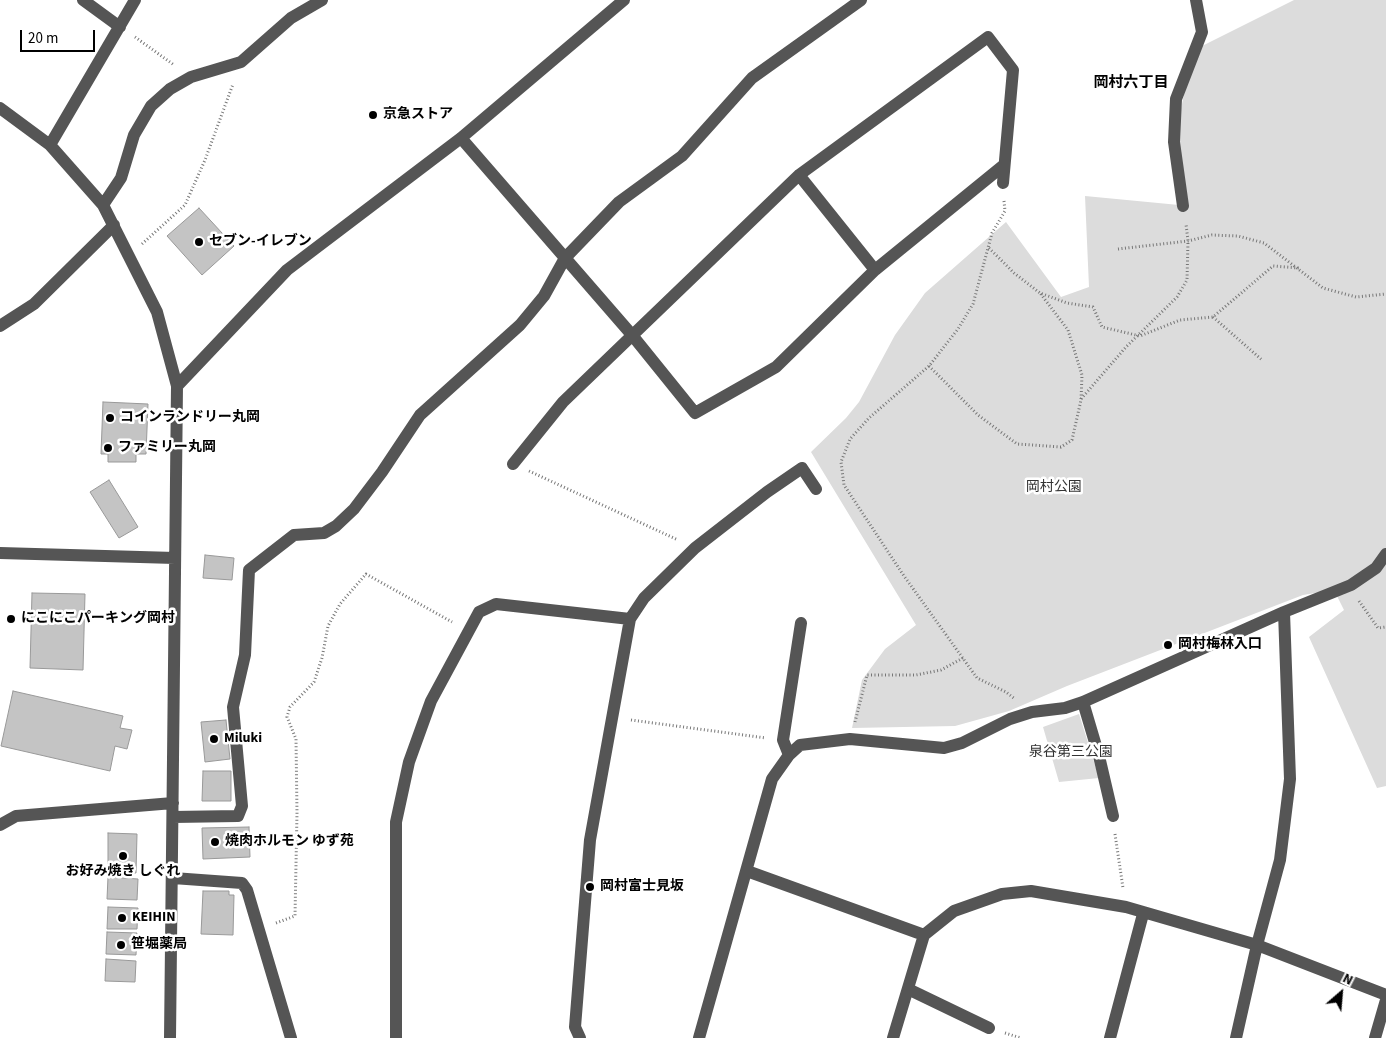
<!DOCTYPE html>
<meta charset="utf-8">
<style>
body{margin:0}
#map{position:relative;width:1386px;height:1038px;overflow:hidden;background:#fff;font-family:"Source Sans 3",sans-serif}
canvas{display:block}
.north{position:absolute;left:1316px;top:968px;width:50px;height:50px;-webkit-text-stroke:4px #fff;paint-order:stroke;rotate:27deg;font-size:14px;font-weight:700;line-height:20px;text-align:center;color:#000}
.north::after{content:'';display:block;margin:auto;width:18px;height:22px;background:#000;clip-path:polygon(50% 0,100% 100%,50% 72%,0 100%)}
.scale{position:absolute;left:20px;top:30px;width:75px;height:22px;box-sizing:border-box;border:2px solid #000;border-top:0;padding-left:6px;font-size:15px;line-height:18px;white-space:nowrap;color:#000;-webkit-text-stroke:4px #fff;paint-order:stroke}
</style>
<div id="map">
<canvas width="1386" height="1038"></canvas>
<div class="north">N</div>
<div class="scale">20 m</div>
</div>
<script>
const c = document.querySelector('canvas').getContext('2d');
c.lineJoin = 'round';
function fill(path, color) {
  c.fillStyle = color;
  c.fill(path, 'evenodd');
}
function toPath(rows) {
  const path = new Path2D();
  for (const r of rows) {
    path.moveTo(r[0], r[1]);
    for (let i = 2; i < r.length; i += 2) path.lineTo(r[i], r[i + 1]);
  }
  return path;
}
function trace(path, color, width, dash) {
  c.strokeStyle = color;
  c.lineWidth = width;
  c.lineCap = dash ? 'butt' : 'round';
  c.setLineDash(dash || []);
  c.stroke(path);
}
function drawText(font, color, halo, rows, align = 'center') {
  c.font = font + ' "Source Sans 3","Noto Sans JP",sans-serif';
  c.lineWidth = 5;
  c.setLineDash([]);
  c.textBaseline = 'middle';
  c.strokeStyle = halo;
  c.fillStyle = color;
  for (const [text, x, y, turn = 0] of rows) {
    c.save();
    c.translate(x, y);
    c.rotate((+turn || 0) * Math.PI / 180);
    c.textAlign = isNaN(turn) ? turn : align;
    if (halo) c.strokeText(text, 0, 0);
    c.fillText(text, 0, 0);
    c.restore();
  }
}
const green = toPath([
 [1294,0,1386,0,1386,786,1377,788,1309,637,1344,610,1334,590,1303,595,1067,686,1009,711,955,726,852,728,862,680,885,649,916,625,811,452,846,418,859,402,895,335,925,293,1006,222,1061,297,1089,287,1085,196,1179,205,1179,119,1185,89,1200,47],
 [1079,714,1099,778,1059,782,1043,727]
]);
const building = toPath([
 [199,208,234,246,202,275,167,236,199,208],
 [103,402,148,404,146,454,136,454,136,462,108,462,108,454,101,454,103,402],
 [109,480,138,527,119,538,90,492,109,480],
 [205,555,234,558,232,580,203,578,205,555],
 [32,593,85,594,83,670,30,668,32,593],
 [13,691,123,716,120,728,132,730,127,749,115,746,110,771,1,746,13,691],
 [226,720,230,759,205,762,201,722,226,720],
 [203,771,231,771,231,801,202,801,203,771],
 [249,827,250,857,203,859,202,828,249,827],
 [108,833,137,834,136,873,108,872,108,833],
 [108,877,138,879,137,900,107,899,108,877],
 [203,891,229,891,229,895,234,895,233,935,201,934,203,891],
 [108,907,138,908,137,929,107,929,108,907],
 [107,932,137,933,136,955,106,954,107,932],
 [106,959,136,961,135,982,105,981,106,959]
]);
const path = toPath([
 [135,37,174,65],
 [1004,201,1005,211,992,233,973,304,958,329,929,366,869,418,850,439,841,462,844,485,904,576,977,678,1006,692,1015,699],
 [142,244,185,205,205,160,233,84],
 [989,248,1014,273,1040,293,1067,303,1093,307,1102,327,1140,336,1180,320,1213,317,1273,266,1299,268],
 [1118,249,1188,241,1212,235,1238,236,1264,243,1323,288,1356,297,1386,294],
 [1213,317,1262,360],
 [929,366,978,415,1017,444,1061,447,1072,440,1081,400,1082,375,1068,330,1040,293],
 [1081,399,1126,347,1177,297,1187,280,1188,241,1186,224],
 [529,471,678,540],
 [1359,601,1378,628,1386,627],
 [631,720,766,738],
 [855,722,867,675,916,675,941,670,963,658],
 [1115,834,1123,888],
 [276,923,295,916,297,813,296,739,287,717,290,707,314,682,322,658,328,626,340,604,366,574,452,622],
 [1005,1033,1021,1038]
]);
const minor = toPath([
 [83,0,120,27],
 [0,108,50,145,103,205,157,312,177,386,170,1038],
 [461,138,632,335,695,413,776,367,875,270,1004,165],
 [50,145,135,0],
 [799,175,875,270],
 [103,205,121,178,134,135,151,106,170,89,191,77,241,62,291,18,322,0],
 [1183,206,1174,142,1176,99,1202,32,1196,0],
 [0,326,34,304,114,225],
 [177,386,287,270,461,138,624,0],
 [513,464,563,402,799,175,988,37,1013,70,1003,183],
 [0,553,175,558],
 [630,619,644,598,695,548,767,492,802,468,816,489],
 [1083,702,1099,756,1113,816],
 [789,755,783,740,801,623],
 [173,817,238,816,242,806,233,707,245,655,249,570,294,535,324,533,336,526,354,509,382,472,420,415,520,325,544,296,565,258,619,202,682,156,752,78,861,0],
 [0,825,16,816,173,803],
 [747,871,924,935],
 [173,878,242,883,247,890,291,1038],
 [908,989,989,1028],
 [396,1038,396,822,409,762,431,701,479,612,496,604,630,619,590,840,575,1027,580,1038],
 [699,1038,772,779,789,755,800,745,850,739,944,748,962,743,1010,719,1032,712,1065,708,1083,702,1284,612,1351,585,1376,568,1386,554],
 [893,1038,924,935,954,911,1002,894,1031,891,1126,907,1257,945,1386,995],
 [1110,1038,1143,914],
 [1236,1038,1257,945,1280,860,1290,779,1284,612],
 [1375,1038,1386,1000]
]);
const markers = [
 [373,115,5,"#000"],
 [199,242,5,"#000"],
 [110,418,5,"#000"],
 [108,448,5,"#000"],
 [11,619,5,"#000"],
 [1168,645,5,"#000"],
 [214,739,5,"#000"],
 [215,842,5,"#000"],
 [123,856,5,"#000"],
 [590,887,5,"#000"],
 [122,918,5,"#000"],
 [121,945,5,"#000"]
];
const poiNames = [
 ["京急ストア",383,115],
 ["セブン-イレブン",209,242],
 ["コインランドリー丸岡",120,418],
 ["ファミリー丸岡",118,448],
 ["にこにこパーキング岡村",21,619],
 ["岡村梅林入口",1178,645],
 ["Miluki",224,739],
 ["焼肉ホルモン ゆず苑",225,842],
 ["お好み焼き しぐれ",123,872,"center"],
 ["岡村富士見坂",600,887],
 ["KEIHIN",132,918],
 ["笹堀薬局",131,945]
];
const parkNames = [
 ["岡村公園",1054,488],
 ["泉谷第三公園",1071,753]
];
const neighbourhoodNames = [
 ["岡村六丁目",1131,84]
];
fill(green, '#dcdcdc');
fill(building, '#c4c4c4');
trace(building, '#999', 1);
trace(path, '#777', 3, [1, 2.5]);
trace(minor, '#555', 12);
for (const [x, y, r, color] of markers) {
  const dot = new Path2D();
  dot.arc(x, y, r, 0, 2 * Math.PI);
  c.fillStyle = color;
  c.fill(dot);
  trace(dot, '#fff', 2);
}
drawText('bold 14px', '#000', '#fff', poiNames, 'left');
drawText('14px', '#333', '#fff', parkNames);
drawText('bold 15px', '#000', '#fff', neighbourhoodNames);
</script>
